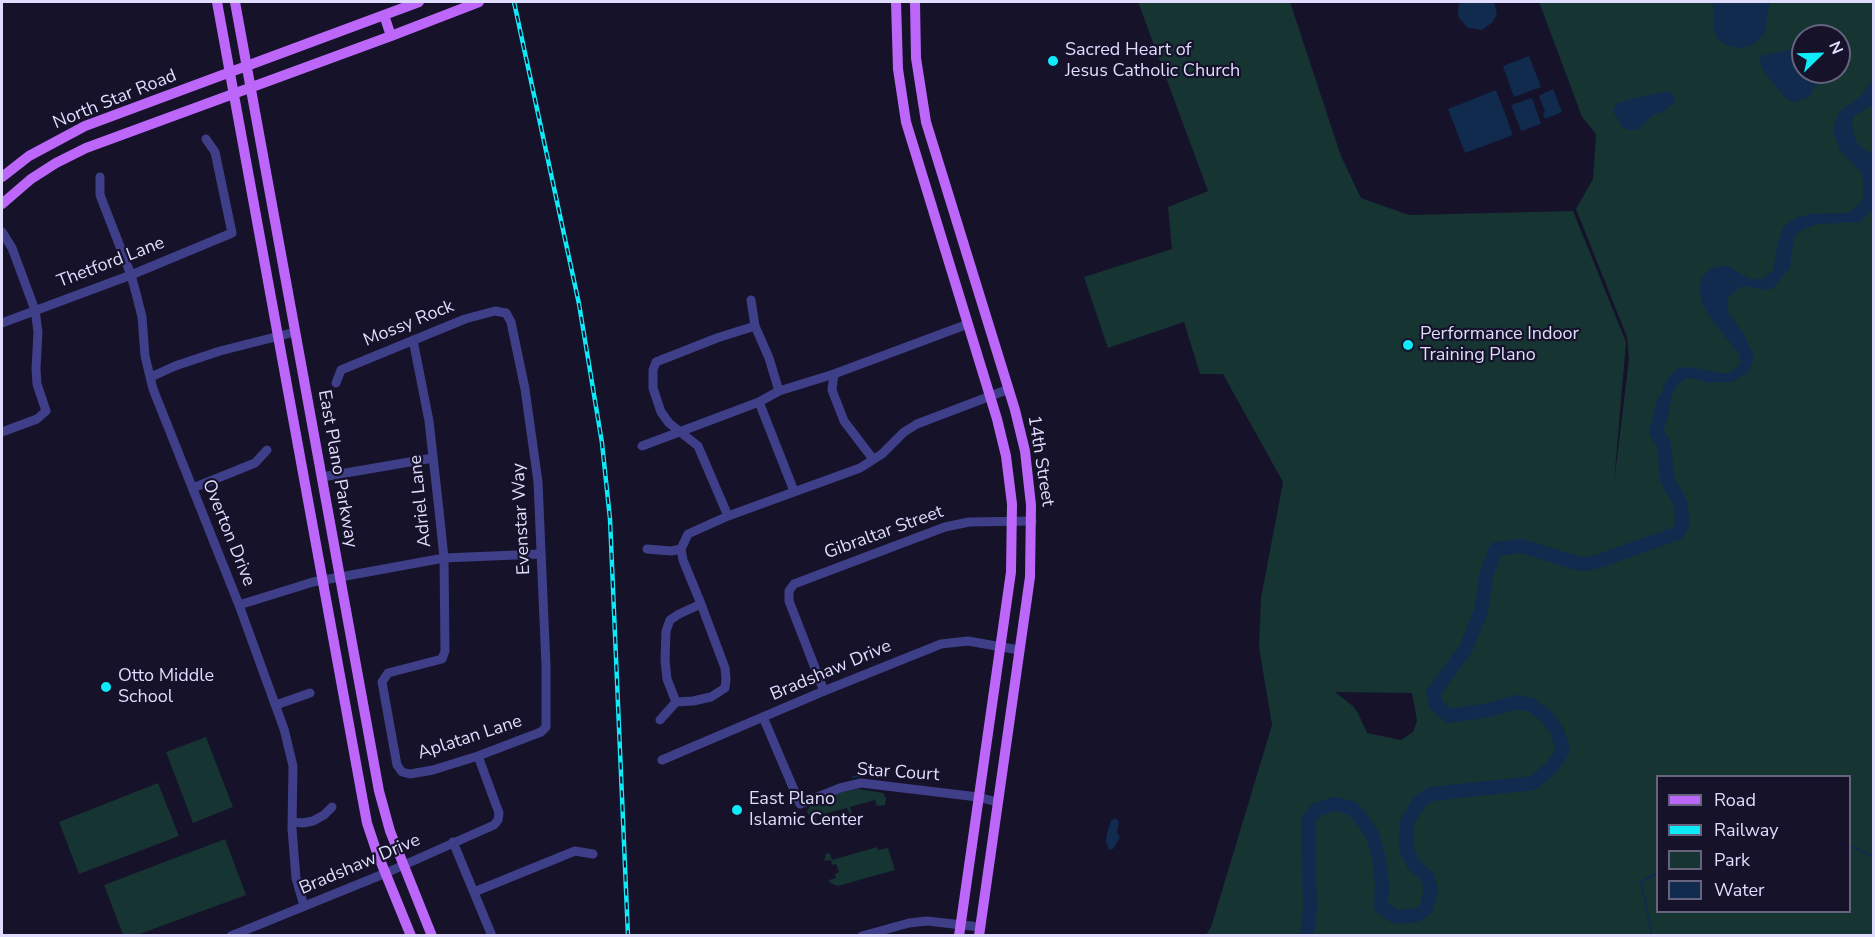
<!DOCTYPE html>
<style>
body{margin:0}
#map{position:relative;width:1875px;height:937px;overflow:hidden;background:#15122a;font-family:"Nunito Sans",sans-serif}
canvas{display:block}
.frame{position:absolute;inset:0;border:3px solid #dfdcfe;pointer-events:none}
.legend{position:absolute;left:1656px;top:775px;width:195px;height:138px;box-sizing:border-box;background:#15122a;border:2px solid #66637f;margin:0;padding:8px 10px;list-style:none;font-size:18px;color:#dfdcfe}
.legend li{display:flex;align-items:center;gap:12px;height:30px}
.legend b{width:30px;border:2px solid #66637f}
.north{position:absolute;left:1791px;top:24px;width:60px;height:60px;box-sizing:border-box;background:#15122a;border:2px solid #66637f;border-radius:50%;rotate:67deg;font-size:16px;font-weight:700;line-height:24px;text-align:center;color:#dfdcfe}
.north::after{content:'';display:block;margin:auto;width:21px;height:27px;background:#0eeaf8;clip-path:polygon(50% 0,100% 100%,50% 72%,0 100%)}
</style>
<div id="map">
<canvas width="1875" height="937"></canvas>
<div class="frame"></div>
<ul class="legend">
<li><b style="height:8px;background:#bd67fa"></b>Road</li>
<li><b style="height:8px;background:#0eeaf8"></b>Railway</li>
<li><b style="height:16px;background:#153432"></b>Park</li>
<li><b style="height:16px;background:#112b4f"></b>Water</li>
</ul>
<div class="north">N</div>
</div>
<script>
const c = document.querySelector('canvas').getContext('2d');
c.lineJoin = 'round';
function fill(path, color) {
  c.fillStyle = color;
  c.fill(path, 'evenodd');
}
function toPath(rows) {
  const path = new Path2D();
  for (const r of rows) {
    path.moveTo(r[0], r[1]);
    for (let i = 2; i < r.length; i += 2) path.lineTo(r[i], r[i + 1]);
  }
  return path;
}
function trace(path, color, width, dash) {
  c.strokeStyle = color;
  c.lineWidth = width;
  c.lineCap = dash ? 'butt' : 'round';
  c.setLineDash(dash || []);
  c.stroke(path);
}
function drawText(font, color, halo, rows, align = 'center') {
  c.font = font + ' "Nunito Sans",sans-serif';
  c.lineWidth = 4.5;
  c.setLineDash([]);
  c.textBaseline = 'middle';
  c.strokeStyle = halo;
  c.fillStyle = color;
  for (const [text, x, y, turn = 0] of rows) {
    c.save();
    c.translate(x, y);
    c.rotate((+turn || 0) * Math.PI / 180);
    c.textAlign = isNaN(turn) ? turn : align;
    if (halo) c.strokeText(text, 0, 0);
    c.fillText(text, 0, 0);
    c.restore();
  }
}
const green = toPath([
 [1138,2,1290,2,1341,156,1361,198,1409,215,1573,211,1626,342,1614,483,1629,359,1627,337,1576,209,1593,179,1596,134,1582,117,1539,2,1873,2,1873,935,1206,935,1211,927,1272,725,1259,647,1261,598,1283,482,1223,374,1200,374,1184,322,1108,348,1084,277,1172,249,1168,207,1208,191],
 [1803,36,1839,36,1839,72,1803,72],
 [1335,692,1412,693,1417,721,1413,732,1401,740,1367,733,1358,713,1353,706],
 [1658,776,1850,776,1850,912,1658,912],
 [206,737,233,807,193,823,166,752],
 [158,783,179,836,79,874,59,822],
 [859,789,883,793,886,798,885,805,877,806,875,800,850,807,852,813,850,814,847,808,816,816,817,823,812,823,807,811,812,804,842,792],
 [225,839,246,895,137,935,123,935,104,885],
 [877,847,878,850,888,848,895,870,838,886,830,883,829,880,836,878,835,874,839,872,836,864,832,865,831,860,824,861,826,854,830,853,832,860]
]);
const water = toPath([
 [1460,2,1494,2,1497,14,1493,22,1482,30,1468,28,1459,18,1458,9],
 [1713,2,1770,2,1764,35,1752,45,1740,49,1724,44,1718,39,1713,27],
 [1793,49,1798,55,1803,55,1803,72,1819,72,1817,83,1810,97,1799,101,1792,102,1784,97,1763,70,1760,62,1760,58,1763,55],
 [1529,56,1541,87,1514,97,1503,66],
 [1873,79,1873,105,1855,115,1852,122,1855,139,1859,146,1873,155,1874,205,1871,210,1860,222,1816,224,1800,231,1795,235,1793,243,1790,268,1772,289,1764,290,1752,287,1740,287,1727,299,1728,312,1743,333,1752,351,1753,360,1748,373,1731,382,1709,383,1692,378,1685,379,1677,385,1671,398,1667,421,1656,417,1663,388,1669,376,1678,369,1689,367,1726,374,1736,369,1741,362,1739,354,1711,319,1702,303,1699,290,1702,277,1711,269,1719,266,1728,266,1749,279,1763,279,1773,270,1778,242,1783,228,1788,223,1798,217,1810,214,1848,213,1860,203,1864,195,1863,181,1861,173,1840,150,1833,131,1834,126,1839,112,1862,95],
 [1553,89,1562,112,1545,119,1543,114,1545,112,1539,96],
 [1496,90,1513,135,1465,153,1448,109],
 [1669,91,1676,100,1674,103,1664,111,1653,115,1637,130,1630,131,1622,127,1613,111,1616,104,1630,99],
 [1532,98,1541,124,1521,131,1511,105],
 [1115,818,1119,821,1117,833,1120,837,1113,849,1109,850,1106,841,1107,833,1111,821]
]);
const stream = toPath([
 [853,777,858,776],
 [1850,846,1874,857],
 [1650,936,1651,930,1641,882,1658,873]
]);
const river = toPath([
 [1307,936,1310,909,1308,820,1316,810,1334,804,1352,808,1364,822,1373,836,1379,859,1382,884,1381,907,1396,917,1417,915,1426,909,1431,890,1427,876,1414,865,1406,849,1407,822,1420,801,1431,794,1533,783,1552,767,1563,750,1557,731,1547,717,1531,705,1516,702,1489,710,1449,716,1436,705,1433,693,1466,648,1481,611,1486,576,1496,549,1522,546,1576,563,1586,564,1599,561,1678,533,1682,525,1681,504,1667,479,1664,444,1656,432,1664,401]
]);
const minor = toPath([
 [100,177,100,195,131,275,137,297,142,317,145,356,153,389,239,605,284,729,293,766,292,829,296,878,304,906],
 [2,232,12,248,35,310,38,332,36,369,37,384,46,411,37,419,2,432],
 [751,300,755,326,769,358,779,391],
 [2,323,131,275,232,233,215,152,206,139],
 [834,374,832,390,844,421,873,459],
 [151,377,175,366,220,351,295,332],
 [336,383,341,370,465,319,495,311,506,313,511,322,525,389,538,482,546,666,546,727,541,732,478,756,433,770,410,774,402,772,397,765,382,682,388,673,442,659,445,651,444,558,439,510,429,421,413,340],
 [759,402,794,491],
 [642,446,759,402,779,391,834,374,968,324],
 [322,477,433,458],
 [193,488,255,463,267,450],
 [728,516,698,446,669,423,661,412,653,388,653,370,656,362,717,338,755,326],
 [647,549,671,551,681,549],
 [701,604,679,614,670,620,666,631,665,660,667,679,676,702,693,701,711,697,725,688,726,679,725,668,701,604,683,560,681,549,688,534,728,516,860,468,882,454,904,432,917,424,1009,389],
 [239,605,313,582,444,558,540,554],
 [824,691,789,601,789,591,794,584,945,527,969,522,1032,521],
 [276,705,310,693],
 [763,717,800,804,840,788,861,783,978,797,997,802],
 [660,720,676,702],
 [662,760,824,691,941,644,968,641,1019,650],
 [292,822,303,823,313,821,324,815,332,807],
 [453,842,492,936],
 [474,892,575,851,593,854],
 [231,936,386,873,494,825,498,820,499,813,478,756],
 [862,936,909,923,927,921,980,927]
]);
const major = toPath([
 [217,2,362,796,367,823,376,850,411,936],
 [235,2,379,791,390,831,432,936],
 [896,2,898,69,906,122,997,419,1006,456,1012,504,1011,572,959,936],
 [915,2,916,58,926,122,1015,410,1025,451,1031,505,1030,577,979,936],
 [384,15,391,36],
 [2,177,29,156,85,126,419,2],
 [2,204,31,179,56,163,86,148,391,36,479,2]
]);
const rail = toPath([
 [514,2,579,304,602,443,610,519,628,936]
]);
const markers = [
 [1053,61,6,"#0eeaf8"],
 [1408,345,6,"#0eeaf8"],
 [106,687,6,"#0eeaf8"],
 [737,810,6,"#0eeaf8"]
];
const poiNames = [
 ["Sacred Heart of",1065,51],
 ["Jesus Catholic Church",1065,72],
 ["Performance Indoor",1420,335],
 ["Training Plano",1420,356],
 ["Otto Middle",118,677],
 ["School",118,698],
 ["East Plano",749,800],
 ["Islamic Center",749,821]
];
const streetNames = [
 ["North Star Road",115,100,-22],
 ["Thetford Lane",111,263,-21],
 ["Mossy Rock",409,324,-22],
 ["14th Street",1040,461,81],
 ["East Plano Parkway",337,469,80],
 ["Adriel Lane",421,501,-96],
 ["Evenstar Way",522,519,-93],
 ["Overton Drive",228,533,68],
 ["Gibraltar Street",884,533,-20],
 ["Bradshaw Drive",831,671,-23],
 ["Aplatan Lane",470,738,-18],
 ["Star Court",898,773,4],
 ["Bradshaw Drive",360,865,-23]
];
fill(green, '#153432');
fill(water, '#112b4f');
trace(stream, '#112b4f', 2);
trace(river, '#112b4f', 14);
trace(minor, '#3e3f88', 9);
trace(major, '#bd67fa', 10);
trace(rail, '#0eeaf8', 4.5);
trace(rail, '#15122a', 2, [7]);
for (const [x, y, r, color] of markers) {
  const dot = new Path2D();
  dot.arc(x, y, r, 0, 2 * Math.PI);
  c.fillStyle = color;
  c.fill(dot);
  trace(dot, '#15122a', 2);
}
drawText('18px', '#dfdcfe', '#15122a', poiNames, 'left');
drawText('18px', '#dfdcfe', '#15122a', streetNames);
</script>
